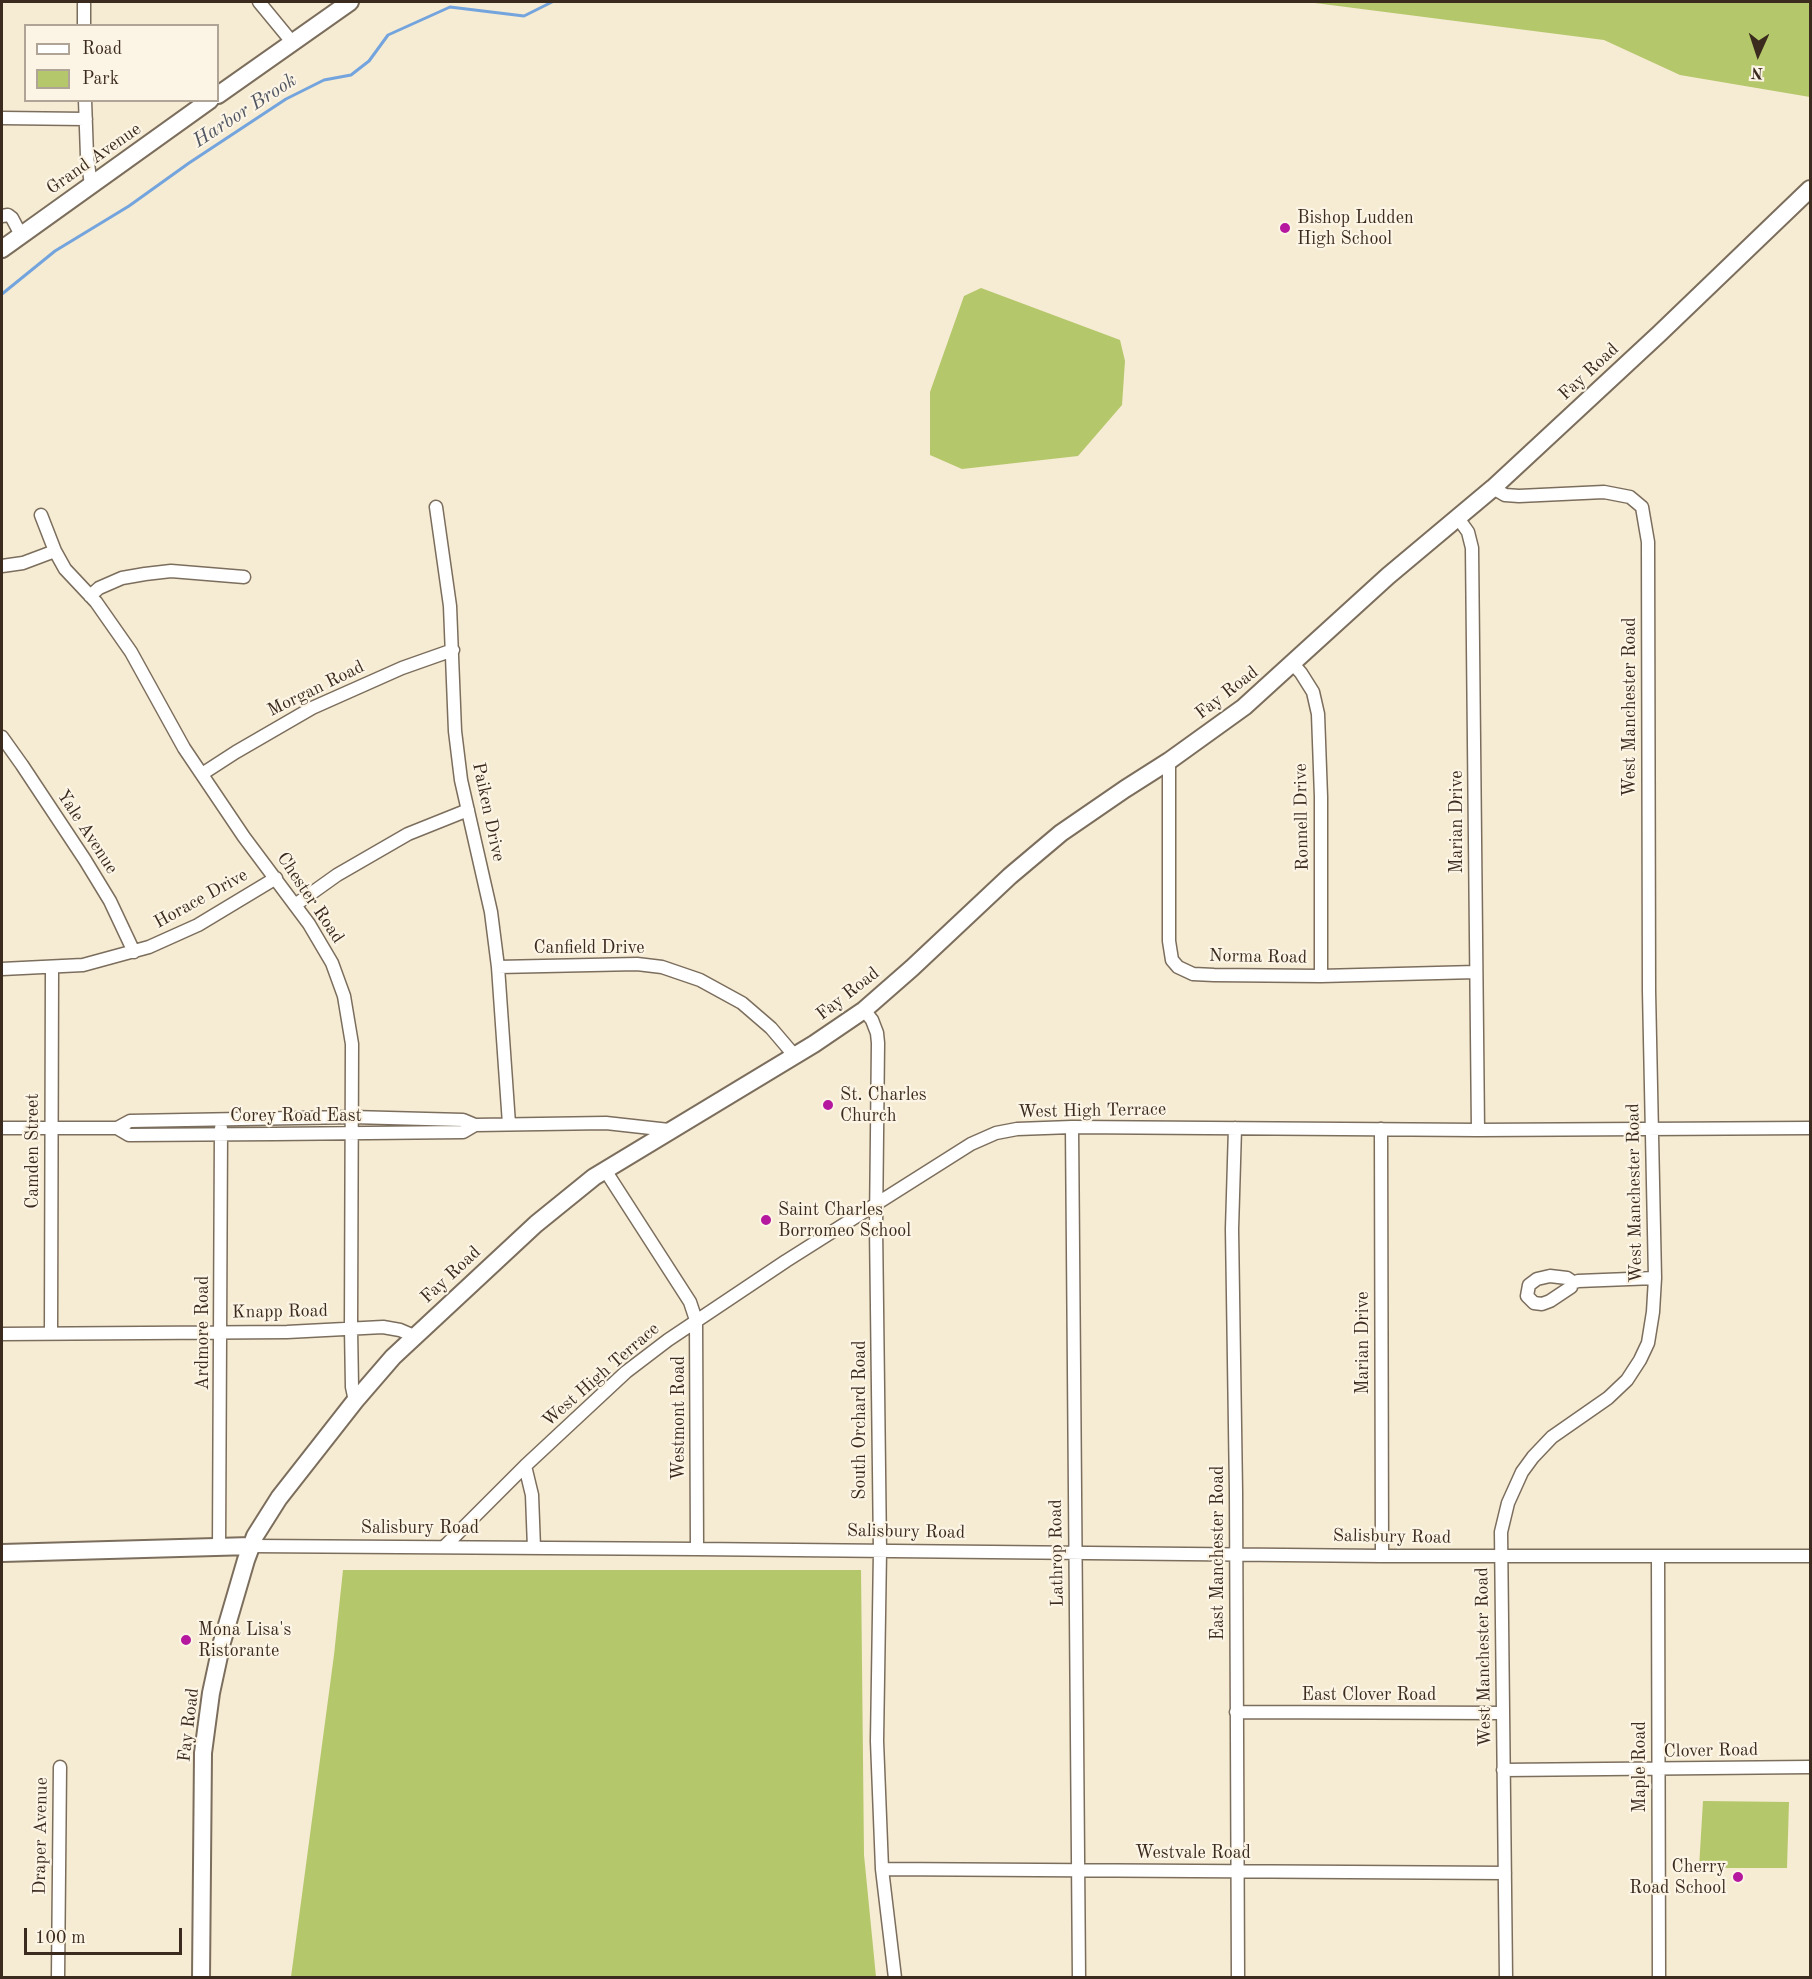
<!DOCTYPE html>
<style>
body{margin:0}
#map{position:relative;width:1812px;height:1979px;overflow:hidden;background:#f6ebd3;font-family:"Old Standard TT",serif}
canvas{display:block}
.frame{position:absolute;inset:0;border:3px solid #3b2a1e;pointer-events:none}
.legend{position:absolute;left:24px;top:24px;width:195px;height:78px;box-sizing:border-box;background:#fcf5e5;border:2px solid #afa495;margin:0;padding:8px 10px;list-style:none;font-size:18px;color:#3b2a1e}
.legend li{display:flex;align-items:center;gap:12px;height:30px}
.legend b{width:30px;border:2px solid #afa495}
.north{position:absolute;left:1728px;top:24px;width:60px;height:60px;-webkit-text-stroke:4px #fcf5e5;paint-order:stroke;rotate:183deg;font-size:16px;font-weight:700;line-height:24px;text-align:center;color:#3b2a1e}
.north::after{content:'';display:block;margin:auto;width:21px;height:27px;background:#3b2a1e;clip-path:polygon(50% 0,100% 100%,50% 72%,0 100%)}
.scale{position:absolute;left:24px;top:1928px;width:158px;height:27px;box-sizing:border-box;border:3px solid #3b2a1e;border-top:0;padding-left:8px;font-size:18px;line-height:21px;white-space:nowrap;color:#3b2a1e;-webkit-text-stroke:4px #fcf5e5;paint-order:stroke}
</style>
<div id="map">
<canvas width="1812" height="1979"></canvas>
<div class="frame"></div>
<ul class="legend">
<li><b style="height:8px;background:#fff"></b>Road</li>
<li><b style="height:16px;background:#b4c76a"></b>Park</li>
</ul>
<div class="north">N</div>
<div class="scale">100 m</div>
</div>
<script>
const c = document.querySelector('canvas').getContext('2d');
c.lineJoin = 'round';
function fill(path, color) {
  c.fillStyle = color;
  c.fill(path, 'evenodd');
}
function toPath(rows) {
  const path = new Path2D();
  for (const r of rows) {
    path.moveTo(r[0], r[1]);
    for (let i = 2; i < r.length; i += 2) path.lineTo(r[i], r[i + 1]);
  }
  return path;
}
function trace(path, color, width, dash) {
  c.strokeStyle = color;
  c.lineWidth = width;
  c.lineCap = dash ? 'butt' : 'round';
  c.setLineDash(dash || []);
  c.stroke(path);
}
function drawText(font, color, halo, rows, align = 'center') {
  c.font = font + ' "Old Standard TT",serif';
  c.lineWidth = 4.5;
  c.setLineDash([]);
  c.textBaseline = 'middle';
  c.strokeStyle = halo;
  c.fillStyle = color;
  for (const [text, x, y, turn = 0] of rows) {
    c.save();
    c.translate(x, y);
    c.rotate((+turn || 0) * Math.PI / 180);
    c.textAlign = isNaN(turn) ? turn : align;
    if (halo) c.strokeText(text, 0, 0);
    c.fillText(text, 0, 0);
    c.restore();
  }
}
const green = toPath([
 [1307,2,1810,2,1810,97,1680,75,1604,40],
 [981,288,1120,340,1125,361,1122,405,1078,456,962,469,930,455,930,392,964,296],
 [343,1570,861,1570,864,1855,876,1977,291,1977,334,1655],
 [1703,1801,1789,1802,1787,1868,1699,1868]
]);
const stream = toPath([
 [2,294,55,251,129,206,189,163,286,99,324,80,351,75,369,61,388,35,450,7,524,16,552,2]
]);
const street = toPath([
 [84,2,84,26],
 [259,2,292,42],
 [85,100,87,156,91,185],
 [2,118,86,119],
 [2,216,8,215,12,218,21,235],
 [1493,488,1505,495,1519,496,1604,492,1630,497,1642,507,1648,542,1649,991,1655,1278,1653,1312,1648,1343,1640,1360,1627,1380,1608,1398,1552,1437,1533,1457,1522,1472,1508,1503,1501,1532,1506,1978],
 [436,507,450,606,455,731,461,780,491,912,498,967,509,1124],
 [41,515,55,551,65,569,96,602,131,652,184,748,244,837,309,924,332,963,344,996,352,1044,351,1328,352,1387,355,1401],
 [1458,518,1468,532,1472,548,1478,1130],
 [2,566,23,563,55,551],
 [90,596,99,588,122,578,145,574,171,571,244,577],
 [1293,664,1301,673,1313,692,1318,714,1321,797,1321,976],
 [2,737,22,765,85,860,110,901,134,952],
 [1169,761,1169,941,1172,960,1178,967,1193,974,1214,975,1321,976,1476,972],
 [202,774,236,752,312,708,402,668,453,650],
 [295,905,337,875,408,834,468,810],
 [498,967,637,964,662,967,700,980,742,1003,771,1028,794,1055],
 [2,969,83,965,149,947,198,925,276,878],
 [864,1010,872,1020,877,1033,878,1043,876,1226,880,1551,877,1741,882,1869,895,1978],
 [1072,1127,1079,1978],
 [2,1128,117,1128,129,1135,274,1134,463,1132,475,1125],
 [117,1128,130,1121,352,1117,463,1120,475,1125,606,1123,669,1130],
 [1235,1128,1232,1229,1236,1492,1238,1978],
 [1381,1129,1382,1556],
 [605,1170,690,1302,696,1320,697,1549],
 [1550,1276,1567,1278,1570,1280,1571,1287,1550,1301,1542,1304,1534,1303,1527,1296,1529,1285,1537,1279,1550,1276],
 [1572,1283,1578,1281,1655,1278],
 [51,1333,52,968],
 [2,1334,287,1332,383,1327,400,1330,414,1336],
 [525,1466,532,1495,534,1548],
 [251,1546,697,1549,1382,1556,1810,1556],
 [219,1547,221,1128],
 [444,1547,525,1466,626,1372,668,1340,786,1261,971,1144,996,1133,1017,1129,1072,1127,1478,1130,1810,1128],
 [1658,1557,1659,1978],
 [1236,1712,1503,1713],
 [1503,1770,1810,1767],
 [882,1869,1505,1873],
 [58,1978,60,1767]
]);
const secondary = toPath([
 [218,95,350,2],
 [2,249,210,100],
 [2,1553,251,1546],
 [201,1978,203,1753,211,1693,222,1642,246,1560,255,1536,279,1498,355,1401,393,1357,536,1224,594,1177,814,1044,864,1010,912,968,1010,876,1061,833,1125,789,1169,761,1244,707,1388,576,1493,488,1659,334,1810,189]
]);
const markers = [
 [1285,228,6,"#b5179e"],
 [828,1105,6,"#b5179e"],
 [766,1220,6,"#b5179e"],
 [186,1640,6,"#b5179e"],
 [1738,1877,6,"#b5179e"]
];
const streetNames = [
 ["Grand Avenue",94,159,-35],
 ["Fay Road",1589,372,-43],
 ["Morgan Road",316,689,-26],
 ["Fay Road",1227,693,-38],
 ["West Manchester Road",1630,707,-90],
 ["Paiken Drive",488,812,78],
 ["Ronnell Drive",1302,817,-91],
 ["Marian Drive",1457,822,-90],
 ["Yale Avenue",87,832,57],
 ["Chester Road",310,898,56],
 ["Horace Drive",201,899,-29],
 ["Canfield Drive",589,948],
 ["Norma Road",1258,957,1],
 ["Fay Road",848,994,-38],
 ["West High Terrace",1092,1111,-1],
 ["Corey Road East",296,1116],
 ["Camden Street",33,1151,-90],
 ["West Manchester Road",1635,1193,-91],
 ["Fay Road",451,1275,-43],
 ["Knapp Road",280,1312,-1],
 ["Ardmore Road",203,1333,-90],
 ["Marian Drive",1363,1343,-90],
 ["West High Terrace",601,1375,-41],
 ["Westmont Road",679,1418,-90],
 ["South Orchard Road",860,1420,-90],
 ["Salisbury Road",420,1528],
 ["Salisbury Road",906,1532,1],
 ["Salisbury Road",1392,1537,1],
 ["Lathrop Road",1057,1553,-91],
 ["East Manchester Road",1218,1553,-90],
 ["West Manchester Road",1484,1657,-91],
 ["East Clover Road",1369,1695],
 ["Fay Road",189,1725,-83],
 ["Clover Road",1711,1751,-1],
 ["Maple Road",1640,1767,-90],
 ["Draper Avenue",41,1836,-89],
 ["Westvale Road",1193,1853]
];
const poiNames = [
 ["Bishop Ludden",1297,218],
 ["High School",1297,239],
 ["St. Charles",840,1095],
 ["Church",840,1116],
 ["Saint Charles",778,1210],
 ["Borromeo School",778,1231],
 ["Mona Lisa's",198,1630],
 ["Ristorante",198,1651],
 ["Cherry",1726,1867,"right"],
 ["Road School",1726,1888,"right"]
];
const waterNames = [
 ["Harbor Brook",245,111,-33]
];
fill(green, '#b4c76a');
trace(stream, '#73a4dd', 3);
trace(street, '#7c6e5d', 15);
trace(secondary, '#7c6e5d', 20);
trace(street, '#fff', 12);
trace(secondary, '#fff', 16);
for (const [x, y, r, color] of markers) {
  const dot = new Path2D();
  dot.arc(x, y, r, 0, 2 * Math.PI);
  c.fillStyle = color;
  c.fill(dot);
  trace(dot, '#fcf5e5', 2);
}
drawText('18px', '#3b2a1e', '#fcf5e5', streetNames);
drawText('18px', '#3b2a1e', '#fcf5e5', poiNames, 'left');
drawText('italic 20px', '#4f5561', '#fcf5e5', waterNames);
</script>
